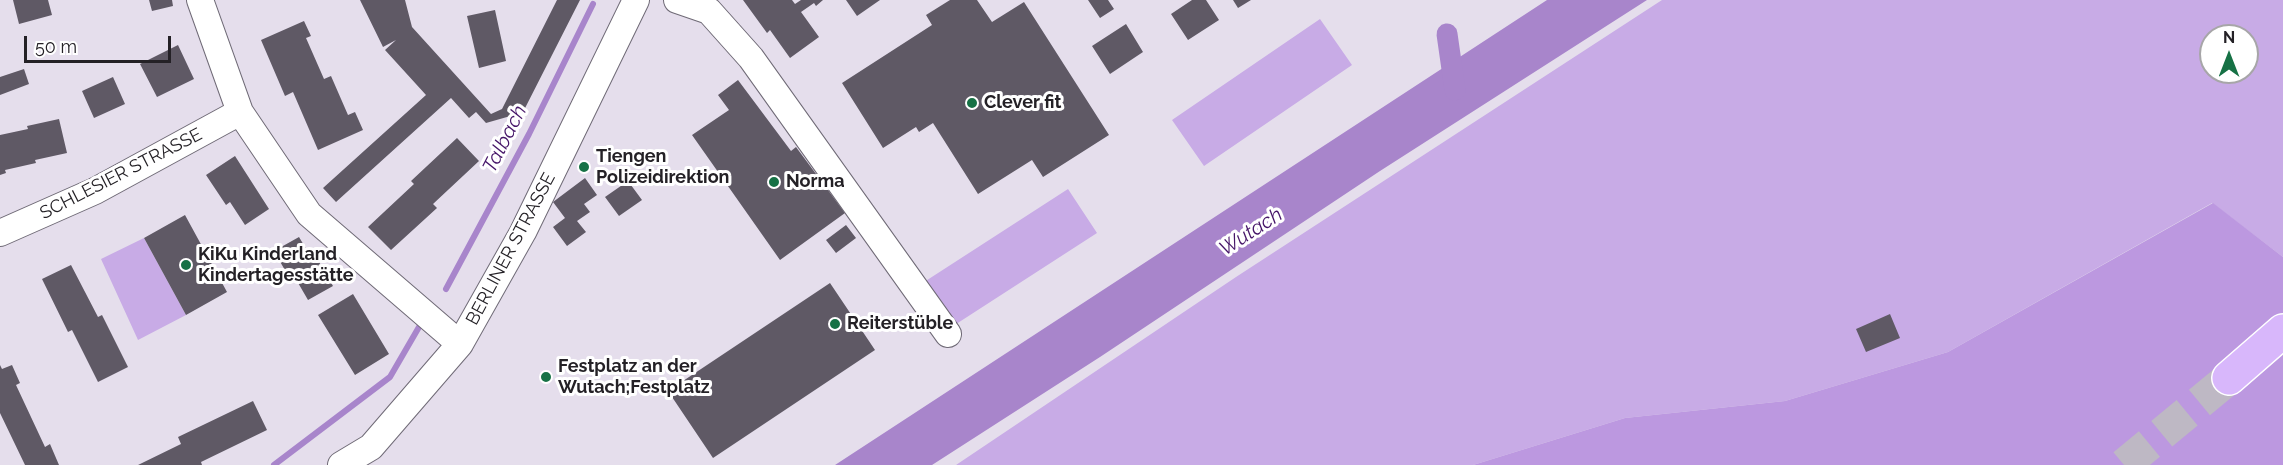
<!DOCTYPE html>
<meta charset="utf-8">
<style>
body{margin:0}
#map{position:relative;width:2283px;height:465px;overflow:hidden;background:#e5deec;font-family:Raleway,sans-serif}
canvas{display:block}
.north{position:absolute;left:2199px;top:24px;width:60px;height:60px;box-sizing:border-box;background:#fff;border:2px solid #a7a6a8;border-radius:50%;rotate:0deg;font-size:16px;font-weight:700;line-height:24px;text-align:center;color:#242126}
.north::after{content:'';display:block;margin:auto;width:21px;height:27px;background:#167145;clip-path:polygon(50% 0,100% 100%,50% 72%,0 100%)}
.scale{position:absolute;left:24px;top:36px;width:147px;height:27px;box-sizing:border-box;border:3px solid #242126;border-top:0;padding-left:8px;font-size:18px;line-height:21px;white-space:nowrap;color:#242126;-webkit-text-stroke:4px #fff;paint-order:stroke}
</style>
<div id="map">
<canvas width="2283" height="465"></canvas>
<div class="north">N</div>
<div class="scale">50 m</div>
</div>
<script>
const c = document.querySelector('canvas').getContext('2d');
c.lineJoin = 'round';
function fill(path, color) {
  c.fillStyle = color;
  c.fill(path, 'evenodd');
}
function toPath(rows) {
  const path = new Path2D();
  for (const r of rows) {
    path.moveTo(r[0], r[1]);
    for (let i = 2; i < r.length; i += 2) path.lineTo(r[i], r[i + 1]);
  }
  return path;
}
function trace(path, color, width, dash) {
  c.strokeStyle = color;
  c.lineWidth = width;
  c.lineCap = dash ? 'butt' : 'round';
  c.setLineDash(dash || []);
  c.stroke(path);
}
function drawText(font, color, halo, rows, align = 'center') {
  c.font = font + ' Raleway,sans-serif';
  c.lineWidth = 6;
  c.setLineDash([]);
  c.textBaseline = 'middle';
  c.strokeStyle = halo;
  c.fillStyle = color;
  for (const [text, x, y, turn = 0] of rows) {
    c.save();
    c.translate(x, y);
    c.rotate((+turn || 0) * Math.PI / 180);
    c.textAlign = isNaN(turn) ? turn : align;
    if (halo) c.strokeText(text, 0, 0);
    c.fillText(text, 0, 0);
    c.restore();
  }
}
const green = toPath([
 [1662,0,2283,0,2283,257,2212,203,1948,352,1785,401,1625,418,1473,465,956,465,1236,277],
 [2211,36,2247,36,2247,72,2211,72],
 [1320,19,1352,65,1204,166,1172,120],
 [1068,189,1097,233,950,328,921,284],
 [144,238,186,315,138,340,101,259]
]);
const forest = toPath([
 [2213,203,2283,257,2283,465,1473,465,1625,418,1785,401,1948,352]
]);
const water = toPath([
 [1547,0,1647,0,1380,171,1100,357,932,465,835,465]
]);
const stream = toPath([
 [446,289,529,134,593,4],
 [274,465,390,377,419,327]
]);
const canal = toPath([
 [1447,34,1455,90]
]);
const building = toPath([
 [13,0,48,0,52,15,19,24],
 [149,0,172,0,173,6,152,11],
 [360,0,405,0,412,27,491,114,502,109,557,0,580,0,520,118,514,115,486,123,476,112,469,118,451,98,336,202,323,188,426,95,385,50,396,40,383,47],
 [743,0,792,0,795,4,801,0,823,0,816,6,814,3,801,12,819,37,790,58,770,30,767,33],
 [846,0,880,0,857,16],
 [950,0,977,0,992,22,1024,2,1109,135,1043,177,1032,160,978,194,933,123,919,132,916,127,883,148,842,83,932,25,926,15],
 [1088,0,1108,0,1114,9,1100,18],
 [1192,0,1206,0,1219,20,1188,40,1171,14],
 [1233,0,1251,0,1238,8],
 [495,10,506,61,479,68,467,16],
 [304,21,311,36,306,38,324,79,331,76,348,115,355,112,363,130,318,150,293,92,285,96,261,40],
 [1126,24,1143,52,1110,74,1092,46],
 [178,45,194,79,157,97,140,64],
 [24,69,29,84,0,95,0,77],
 [113,77,125,104,94,118,82,91],
 [738,80,791,151,796,147,845,213,780,260,692,135,729,110,718,95],
 [59,119,67,153,35,160,36,163,5,170,6,173,0,175,0,135,28,129,27,126],
 [457,138,479,161,433,204,437,208,391,250,368,227,414,184,411,181],
 [235,156,269,209,245,225,230,202,226,205,206,175],
 [585,178,597,195,584,204,590,212,577,221,586,232,567,246,553,227,565,218,553,202],
 [628,181,642,200,619,216,605,197],
 [185,215,227,292,186,315,144,238],
 [846,225,856,238,836,253,826,240],
 [299,237,311,257,315,255,333,286,308,300,290,269,286,272,274,251],
 [71,265,98,317,102,315,128,367,98,382,72,330,68,332,42,279],
 [830,283,875,350,713,458,668,391],
 [353,294,389,354,355,375,318,315],
 [1890,314,1900,338,1866,352,1856,329],
 [0,365,2,369,12,365,20,383,16,385,45,447,50,444,59,465,25,465,0,413],
 [253,401,267,430,201,462,202,465,138,465,181,444,178,437]
]);
const highwayTunnel = toPath([
 [2124,465,2229,378]
]);
const minor = toPath([
 [200,0,240,112,309,214,460,344],
 [677,0,709,11,751,58,948,334],
 [0,233,95,191,240,112],
 [341,465,371,447,460,344,523,232,636,0]
]);
const highway = toPath([
 [2229,378,2283,331]
]);
const markers = [
 [972,103,6,"#167145"],
 [584,167,6,"#167145"],
 [774,182,6,"#167145"],
 [186,265,6,"#167145"],
 [835,324,6,"#167145"],
 [546,377,6,"#167145"]
];
const poiNames = [
 ["Clever fit",984,103],
 ["Tiengen",596,157],
 ["Polizeidirektion",596,178],
 ["Norma",786,182],
 ["KiKu Kinderland",198,255],
 ["Kindertagesstätte",198,276],
 ["Reiterstüble",847,324],
 ["Festplatz an der",558,367],
 ["Wutach;Festplatz",558,388]
];
const streetNames = [
 ["SCHLESIER STRASSE",121,174,-27],
 ["BERLINER STRASSE",511,249,-62]
];
const waterNames = [
 ["Talbach",505,139,-63],
 ["Wutach",1251,232,-33]
];
fill(green, '#c8abe6');
fill(forest, '#bc98e0');
fill(water, '#a885cb');
trace(stream, '#a885cb', 6);
trace(canal, '#a885cb', 21);
fill(building, '#5f5965');
trace(highwayTunnel, '#beb8c4', 33, [33, 16]);
trace(minor, '#6f6a76', 28);
trace(highway, '#fff', 36);
trace(minor, '#fff', 26);
trace(highway, '#d8b7fb', 33);
for (const [x, y, r, color] of markers) {
  const dot = new Path2D();
  dot.arc(x, y, r, 0, 2 * Math.PI);
  c.fillStyle = color;
  c.fill(dot);
  trace(dot, '#fff', 2);
}
drawText('bold 18px', '#242126', '#fff', poiNames, 'left');
drawText('18px', '#242126', '#fff', streetNames);
drawText('italic 20px', '#451468', '#fff', waterNames);
</script>
